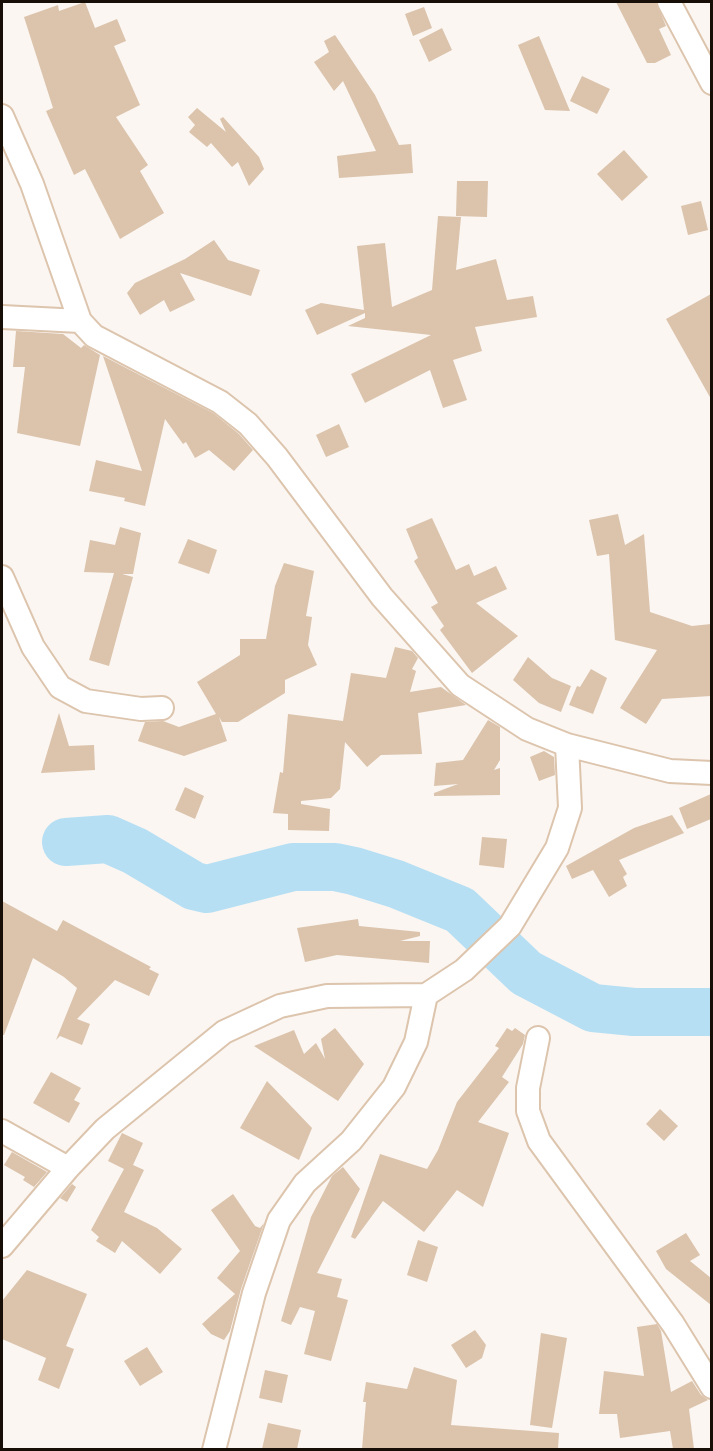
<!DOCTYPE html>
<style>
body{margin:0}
#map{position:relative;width:713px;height:1451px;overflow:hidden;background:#fbf6f1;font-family:"DejaVu Sans",sans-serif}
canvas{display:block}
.frame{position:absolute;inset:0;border:3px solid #170f07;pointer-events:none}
</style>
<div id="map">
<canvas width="713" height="1451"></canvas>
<div class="frame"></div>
</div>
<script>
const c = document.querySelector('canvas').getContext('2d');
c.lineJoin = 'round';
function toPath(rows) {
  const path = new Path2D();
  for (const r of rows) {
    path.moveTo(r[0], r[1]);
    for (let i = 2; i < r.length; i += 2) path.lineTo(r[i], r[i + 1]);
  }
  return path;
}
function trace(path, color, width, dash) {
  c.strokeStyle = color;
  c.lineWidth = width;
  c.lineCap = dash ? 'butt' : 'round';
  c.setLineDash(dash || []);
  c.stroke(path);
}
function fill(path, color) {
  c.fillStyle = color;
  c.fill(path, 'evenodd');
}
const river = toPath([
 [66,842,108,839,135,851,194,886,207,889,293,867,335,867,354,871,396,884,460,910,526,973,593,1008,634,1012,712,1012]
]);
const building = toPath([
 [85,2,95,28,117,19,126,41,114,46,140,105,116,117,148,165,140,171,164,213,120,239,85,169,74,175,46,111,53,108,24,17,58,5,59,11],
 [616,2,656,2,666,26,659,29,671,55,655,63,647,63],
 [424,7,432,28,413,36,405,14],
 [442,28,452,50,429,62,419,40],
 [335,35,375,95,399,145,411,144,413,173,339,178,337,156,376,151,343,81,334,91,314,62,329,52,324,41],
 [539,36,570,111,545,110,518,45],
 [582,76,610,89,597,114,570,101],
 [197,108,226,132,220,119,223,117,259,157,264,169,249,186,238,162,232,167,211,143,207,147,189,132,195,125,188,117],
 [624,150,648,177,622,201,597,174],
 [457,181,488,181,487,217,456,216],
 [701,201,708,230,688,235,681,206],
 [438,216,461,217,456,270,496,259,507,300,533,296,537,317,475,327,482,351,453,360,467,400,443,408,430,370,365,403,351,374,431,335,348,326,365,318,365,313,317,335,305,310,321,303,364,310,357,246,385,243,392,307,432,290],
 [214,240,228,260,260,270,251,296,180,273,195,300,170,312,164,300,140,315,127,293,135,283,185,259],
 [711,294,711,399,666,319],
 [16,331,63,334,81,348,84,345,100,355,80,446,17,433,25,367,13,367],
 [103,356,213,413,239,434,253,450,234,471,209,450,195,458,186,442,183,444,165,419,145,506,124,501,125,498,89,491,96,460,142,471],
 [339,424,349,447,326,457,316,435],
 [618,514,625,545,644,534,650,612,692,626,711,624,711,696,662,699,646,724,620,708,657,650,615,640,609,554,597,556,589,520],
 [432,518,456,570,469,564,474,576,496,566,507,589,476,603,518,636,472,673,440,630,444,626,431,607,438,603,414,561,418,558,406,529],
 [120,527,141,533,133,574,122,574,133,577,109,666,89,660,114,573,84,572,90,540,115,545],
 [188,539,217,550,209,574,178,563],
 [284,563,314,571,306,616,312,617,308,645,317,665,285,680,285,693,238,722,222,722,219,717,227,741,184,756,138,741,145,722,163,721,179,727,216,714,197,682,240,655,240,639,266,639,275,586],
 [395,647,412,651,418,658,412,669,416,671,410,692,441,687,466,705,418,713,422,754,381,755,367,767,345,742,340,789,331,798,301,801,301,804,330,809,329,831,288,830,288,814,273,813,280,772,283,773,288,714,343,721,351,673,386,678],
 [528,657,552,678,571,686,561,712,539,703,513,680],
 [591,669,607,678,593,714,569,705,577,686,580,687],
 [59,713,69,746,94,745,95,770,41,773],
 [488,720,500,727,500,760,494,770,500,768,500,795,434,796,434,793,458,784,434,786,436,763,463,760],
 [544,751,554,757,555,775,539,781,530,757],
 [185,787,204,796,195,819,175,810],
 [711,794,711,819,687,829,679,808],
 [672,815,684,833,619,860,627,874,623,877,627,886,609,897,593,870,572,879,566,866,634,828],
 [482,837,507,839,504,868,479,865],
 [2,901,57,931,63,920,151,967,149,969,159,974,149,996,115,980,77,1019,90,1024,82,1045,60,1036,56,1040,77,988,64,977,33,958,4,1035,2,1035],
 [358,919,359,926,420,932,420,936,400,941,430,941,429,963,337,955,305,962,297,928],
 [335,1028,364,1064,338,1101,254,1046,294,1030,304,1054,316,1043,325,1059,321,1039],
 [507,1028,512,1031,515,1028,525,1035,523,1044,502,1077,509,1082,478,1122,509,1133,483,1207,457,1190,424,1232,383,1201,355,1239,351,1237,380,1154,427,1169,438,1150,457,1102,499,1048,495,1046],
 [51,1072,81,1088,74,1100,80,1103,69,1123,33,1103],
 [267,1081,312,1128,299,1160,240,1128],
 [660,1109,678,1126,664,1141,646,1124],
 [122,1133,143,1143,133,1165,144,1170,124,1212,157,1228,182,1249,160,1274,122,1241,115,1253,96,1241,99,1237,91,1230,124,1169,108,1161],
 [12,1152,47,1172,34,1187,23,1180,25,1177,4,1165],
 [343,1167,360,1189,317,1273,342,1279,337,1297,348,1300,331,1361,304,1354,315,1311,300,1307,291,1325,281,1321,311,1217,332,1176],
 [72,1184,76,1187,67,1202,60,1198],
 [233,1194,255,1226,260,1228,264,1223,241,1289,230,1331,224,1340,211,1334,202,1324,235,1294,217,1278,240,1251,211,1210],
 [686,1233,700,1255,690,1261,711,1278,711,1305,666,1269,656,1251],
 [418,1240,438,1247,427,1282,407,1275],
 [27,1270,87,1294,66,1346,74,1349,59,1389,38,1380,46,1358,2,1339,2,1301],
 [657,1324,661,1331,671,1392,692,1381,701,1395,708,1400,689,1409,694,1449,673,1449,670,1431,620,1438,617,1414,599,1414,604,1371,644,1376,637,1327],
 [475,1330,486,1345,482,1358,466,1368,451,1345],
 [541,1333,567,1338,552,1428,530,1425],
 [147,1347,163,1372,140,1386,124,1361],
 [414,1367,457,1380,451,1425,559,1433,558,1449,362,1449,366,1402,363,1402,366,1382,407,1389],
 [265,1370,288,1375,282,1403,259,1398],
 [268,1423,301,1430,297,1449,262,1449]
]);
const street = toPath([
 [669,2,712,83],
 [2,116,32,184,80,321,94,336,220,402,248,424,277,457,382,597,460,685,527,729,567,745,670,771,712,773],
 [2,317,80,321],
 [2,577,33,647,60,687,86,701,141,709,162,708],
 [538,1038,528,1088,528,1111,539,1141,673,1324,712,1387],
 [2,1131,68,1168],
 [2,1246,68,1168,105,1129,224,1032,280,1006,327,996,426,995,464,970,510,926,557,848,570,808,567,745],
 [214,1450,254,1293,279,1220,305,1183,351,1141,394,1087,416,1042,426,995]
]);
trace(river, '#b6dff4', 48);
fill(building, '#dbc3ac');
trace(street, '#dcc4ad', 26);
trace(street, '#fff', 22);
</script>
